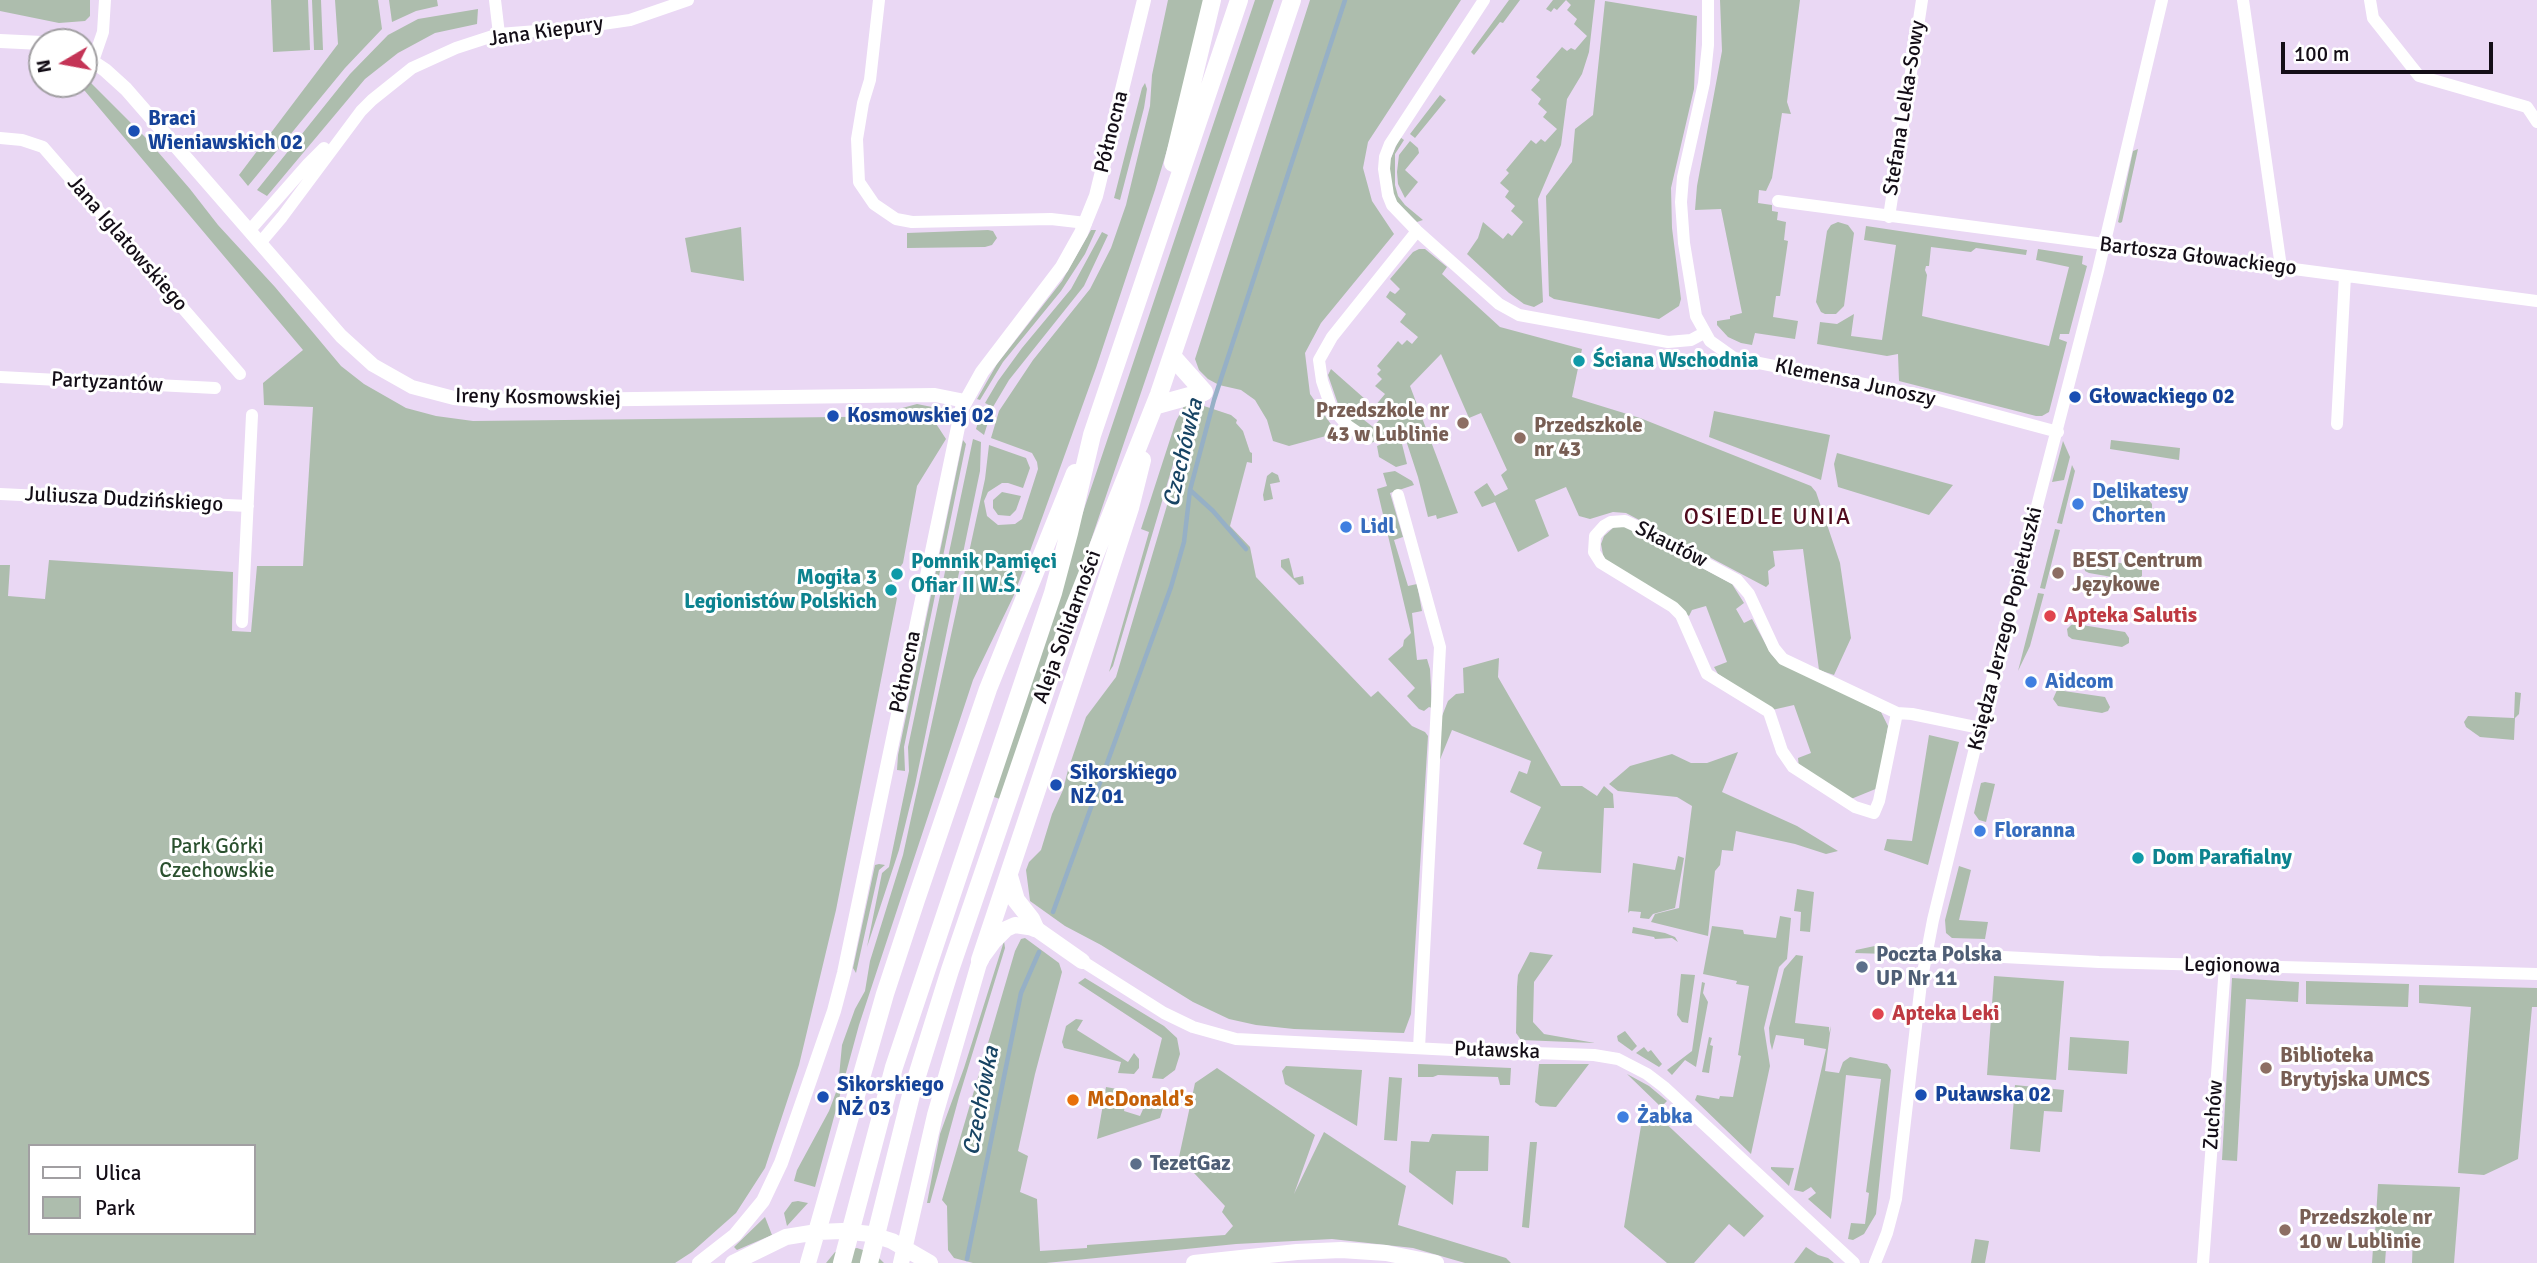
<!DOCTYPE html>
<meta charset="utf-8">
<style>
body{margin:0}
#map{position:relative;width:2537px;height:1263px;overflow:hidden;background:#ead8f4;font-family:Signika,sans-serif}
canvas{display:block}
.legend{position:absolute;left:28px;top:1144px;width:228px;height:91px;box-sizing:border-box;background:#fff;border:2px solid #a19fa2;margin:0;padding:9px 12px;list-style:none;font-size:21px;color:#140e17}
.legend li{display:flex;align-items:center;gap:14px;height:35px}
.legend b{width:35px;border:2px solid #a19fa2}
.north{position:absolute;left:28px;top:28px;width:70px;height:70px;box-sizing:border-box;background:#fff;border:2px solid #a19fa2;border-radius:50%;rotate:260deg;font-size:19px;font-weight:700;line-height:28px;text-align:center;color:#140e17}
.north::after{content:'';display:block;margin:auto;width:24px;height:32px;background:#c43456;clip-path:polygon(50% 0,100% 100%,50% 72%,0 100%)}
.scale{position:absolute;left:2281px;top:42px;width:212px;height:32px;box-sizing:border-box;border:4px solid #140e17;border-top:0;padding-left:9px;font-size:21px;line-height:24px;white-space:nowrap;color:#140e17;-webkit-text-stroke:5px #fff;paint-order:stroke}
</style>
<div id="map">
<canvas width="2537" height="1263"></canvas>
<ul class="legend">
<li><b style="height:9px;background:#fff"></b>Ulica</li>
<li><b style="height:19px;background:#adbdad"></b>Park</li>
</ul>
<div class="north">N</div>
<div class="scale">100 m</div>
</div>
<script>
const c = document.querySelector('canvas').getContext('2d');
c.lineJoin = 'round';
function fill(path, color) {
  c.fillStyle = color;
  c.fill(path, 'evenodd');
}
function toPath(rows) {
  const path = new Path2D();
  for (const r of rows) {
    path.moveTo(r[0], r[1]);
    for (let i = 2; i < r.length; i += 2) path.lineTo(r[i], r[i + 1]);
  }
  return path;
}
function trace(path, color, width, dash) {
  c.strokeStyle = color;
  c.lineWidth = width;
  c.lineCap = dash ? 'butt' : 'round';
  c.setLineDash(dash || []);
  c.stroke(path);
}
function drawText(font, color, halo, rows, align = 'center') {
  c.font = font + ' Signika,sans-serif';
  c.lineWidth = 6;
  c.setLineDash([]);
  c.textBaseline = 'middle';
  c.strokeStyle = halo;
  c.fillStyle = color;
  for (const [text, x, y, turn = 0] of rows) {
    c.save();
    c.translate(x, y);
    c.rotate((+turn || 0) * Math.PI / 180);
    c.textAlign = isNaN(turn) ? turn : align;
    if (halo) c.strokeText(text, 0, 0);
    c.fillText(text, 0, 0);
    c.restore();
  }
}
const green = toPath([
 [0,0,90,0,90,16,85,21,59,23,0,11],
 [271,0,308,0,310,50,273,52],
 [312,0,321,0,323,50,314,50],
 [335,0,378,0,382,29,345,68,248,186,239,175,338,44],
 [389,0,437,0,438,6,416,11,392,22],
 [1168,0,1204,0,1170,140,1155,190,1096,368,1042,518,1014,595,973,680,859,1025,815,1187,794,1181,797,1170,829,1111,838,1087,842,1045,855,1009,865,991,870,961,903,855,985,479,989,445,1026,458,1030,468,1023,488,1008,483,1002,483,988,492,984,501,987,516,998,525,1015,524,1022,519,1038,469,1037,462,1032,453,991,438,999,411,1033,360,1090,289,1111,248,1126,205,1150,106,1152,75],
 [1255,0,1274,0,1003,800,988,795],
 [1310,0,1461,0,1368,142,1363,168,1372,201,1394,234,1321,323,1305,353,1310,394,1337,433,1289,446,1273,441,1267,420,1255,400,1241,390,1219,385,1208,379,1199,370,1195,359],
 [1509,0,1520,0,1503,23,1500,22,1474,55,1471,52],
 [1553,0,1595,0,1589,52,1582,74,1567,99,1561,145,1538,199,1543,302,1534,307,1524,304,1509,293,1467,254,1478,238,1483,222,1503,239,1508,233,1512,236,1523,222,1511,211,1515,206,1505,197,1509,191,1500,183,1509,173,1506,170,1531,140,1536,144,1541,139,1545,142,1557,129,1543,117,1547,112,1538,104,1541,99,1531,90,1540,80,1536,77,1562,47,1567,51,1571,48,1575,50,1587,36,1574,24,1577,19,1567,10,1571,5,1566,0,1557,10,1554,8,1551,12,1546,9],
 [1720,0,1800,0,1787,102,1791,114,1782,113,1772,178,1766,191,1759,190,1758,203,1772,205,1772,211,1778,212,1777,220,1786,222,1784,240,1788,241,1780,296,1776,296,1773,317,1798,321,1795,339,1755,333,1752,345,1741,343,1728,337,1717,325,1717,321,1730,319,1730,316,1742,313,1721,209,1695,210,1697,186,1722,51],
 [1605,1,1697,16,1694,89,1671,188,1672,228,1681,299,1679,306,1659,319,1554,299,1549,296,1546,196,1572,162,1575,129,1593,115],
 [478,9,477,24,435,33,398,53,365,79,267,196,257,190,350,74,388,35,418,19],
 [84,76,146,138,190,189,218,225,275,287,341,366,364,384,406,408,436,416,473,421,931,416,946,439,917,486,903,563,892,579,892,594,897,598,836,910,799,1065,765,1168,736,1213,692,1252,675,1263,0,1263,0,565,10,565,8,596,45,599,49,560,233,572,232,631,251,632,257,566,303,566,313,407,264,405,263,383,303,350,79,84,84,84],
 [30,1146,254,1146,254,1233,30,1233],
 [1145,83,1147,89,1144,108,1120,200,1114,198,1142,88],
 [1440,95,1446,100,1415,138,1410,134],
 [1400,137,1404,140,1395,154,1395,185,1398,196,1405,205,1423,220,1417,222,1396,202,1390,184,1390,160],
 [1410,141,1418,148,1419,153,1405,170,1418,182,1405,198,1398,184,1397,172,1399,155],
 [2138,149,2122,222,2120,223,2118,222,2133,151],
 [1838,222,1848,225,1854,233,1844,306,1836,314,1825,314,1821,312,1816,302,1827,231,1831,225],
 [1866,226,2027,250,2026,255,1976,248,1971,252,1931,247,1929,266,1926,266,1925,270,1927,275,1922,316,2049,346,2069,267,2036,260,2038,249,2083,256,2082,264,2087,266,2069,334,2060,334,2059,339,2067,342,2049,412,2042,416,2036,416,1899,381,1898,354,1887,356,1817,344,1820,322,1837,324,1854,314,1851,336,1882,340,1896,245,1864,240],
 [741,227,744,281,691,272,685,238],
 [988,230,993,231,997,238,992,245,985,247,907,248,907,233],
 [1091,230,1096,230,1085,254,1061,291,1003,362,980,400,977,399,997,364,1062,281],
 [1102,232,1108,235,1084,286,1009,380,993,407,985,403,998,381,1022,348,1071,289],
 [1419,249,1425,249,1447,267,1442,274,1500,327,1582,349,1572,397,1640,418,1811,486,1816,492,1840,563,1851,638,1834,675,1819,670,1803,549,1773,551,1775,566,1768,571,1769,584,1766,587,1626,513,1613,512,1590,519,1579,516,1566,487,1535,500,1549,536,1518,552,1495,502,1482,507,1474,492,1487,483,1495,496,1508,489,1501,475,1507,470,1481,413,1469,418,1441,354,1410,386,1458,513,1437,519,1436,515,1428,517,1418,477,1403,431,1368,444,1339,407,1328,375,1331,369,1365,399,1354,412,1373,427,1380,419,1376,415,1379,410,1375,406,1385,394,1375,386,1382,379,1377,374,1381,370,1377,366,1398,341,1402,345,1407,340,1412,344,1418,337,1400,322,1406,314,1386,297,1390,291,1395,294,1400,289,1390,279,1413,252],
 [917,404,932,407,937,411,891,411],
 [1191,404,1113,666,1109,672,1149,532,1141,529,1176,421,1184,406],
 [1204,406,1231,415,1237,420,1236,423,1243,431,1250,452,1252,453,1252,463,1247,462,1230,526,1250,547,1256,577,1371,697,1378,691,1412,726,1425,732,1428,736,1411,1014,1404,1033,1294,1029,1256,1025,1229,1019,1193,1002,1101,945,1065,926,1030,901,1026,870,1029,862,1041,850,1052,814,1063,790,1068,770,1086,717,1116,677,1195,411,1197,407],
 [1714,411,1830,435,1821,480,1709,437],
 [981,412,990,416,984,435,976,429],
 [1400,436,1407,464,1396,467,1379,457,1377,446],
 [973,439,981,442,980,471,915,785,899,850,867,947,882,873,889,867,909,771,908,747],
 [963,440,966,444,904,747,905,771,897,770,898,755],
 [2111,440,2180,448,2179,460,2110,449],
 [2063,441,2070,457,2064,480,2052,482],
 [1837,453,1953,485,1929,515,1838,487,1834,464],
 [2072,465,2075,471,2062,524,2057,523],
 [1395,471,1412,481,1414,485,1390,493,1403,537,1394,540,1408,586,1417,584,1422,611,1412,613,1417,660,1427,659,1430,669,1432,708,1429,707,1424,711,1419,709,1407,696,1415,688,1388,659,1403,646,1404,640,1411,633,1377,489,1387,486,1383,473],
 [1272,472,1278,475,1280,482,1270,484,1273,499,1264,501,1263,495,1267,476],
 [1002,492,1021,496,1016,510,1010,516,998,515,993,508,993,500],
 [2107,492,2148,499,2152,504,2152,509,2144,514,2103,508,2098,499,2100,494],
 [1624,526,1732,584,1744,603,1736,609,1744,623,1752,619,1771,654,1777,660,1881,712,1888,726,1878,788,1851,799,1799,768,1798,758,1811,753,1794,705,1772,710,1718,674,1714,667,1727,662,1706,606,1692,610,1689,616,1604,560,1601,544,1604,536,1614,527],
 [2055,529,2060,530,2045,589,2040,588],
 [1289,558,1294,578,1303,576,1304,584,1299,585,1281,567,1281,560],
 [2092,558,2137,566,2142,570,2142,576,2135,581,2089,573,2085,571,2084,564,2086,560],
 [2038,593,2044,594,2030,646,2018,671],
 [2076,624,2125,632,2129,638,2129,643,2122,647,2072,639,2068,636,2067,629,2071,625],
 [1499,658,1498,677,1561,786,1582,786,1597,796,1604,786,1613,794,1614,808,1604,808,1601,873,1537,869,1542,852,1523,844,1541,807,1510,792,1519,771,1527,774,1531,761,1452,730,1439,762,1442,716,1448,701,1456,694,1464,693,1463,668],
 [2057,690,2105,697,2110,707,2108,711,2102,713,2058,706,2053,699],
 [2515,692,2521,693,2519,714,2515,718,2514,740,2480,737,2466,727,2464,722,2468,716,2514,718],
 [1929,735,1959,742,1928,865,1884,850,1887,839,1912,841],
 [1738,752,1722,792,1797,826,1838,851,1826,854,1795,844,1736,831,1733,851,1722,850,1720,865,1715,871,1708,936,1651,922,1655,914,1679,908,1692,806,1677,797,1618,791,1609,784,1630,766,1672,754,1691,763,1707,763],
 [1985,782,1995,784,1986,822,1979,820,1974,813,1981,783],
 [1678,856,1684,858,1675,908,1653,914,1649,919,1640,918,1641,912,1630,911,1628,913,1633,863,1675,870],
 [879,864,885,865,879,870,856,973,853,968,875,865],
 [1959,866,1971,870,1959,920,1988,922,1985,939,1952,938,1946,933,1945,920],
 [1797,889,1814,892,1810,932,1800,931,1801,912,1794,911],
 [1780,916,1791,918,1787,959,1779,967,1764,1028,1770,1066,1751,1154,1695,1100,1697,1095,1719,1099,1720,1096,1733,1097,1741,1056,1738,1055,1749,986,1736,984,1737,981,1703,974,1712,926,1743,930,1744,934,1776,938],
 [1633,927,1665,933,1675,937,1678,942,1672,938,1655,939,1654,937,1632,933],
 [1025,938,1059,963,1062,972,1035,1074,1018,1151,1028,1156,1020,1192,1037,1199,1040,1251,1087,1248,1087,1245,1225,1235,1233,1226,1222,1212,1225,1206,1179,1157,1195,1083,1217,1068,1315,1135,1294,1194,1324,1132,1406,1186,1398,1225,1506,1258,1511,1263,1465,1263,1413,1248,1332,1239,1236,1244,1046,1263,973,1263,954,1258,948,1250,947,1206,942,1200,1015,951,1021,939],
 [1004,941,1005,948,959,1097,930,1203,927,1203,940,1134,964,1068],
 [1884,944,1887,954,1855,953,1856,950],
 [1530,952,1553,955,1534,982,1533,1022,1544,1034,1595,1043,1521,1040,1516,1033,1517,987,1518,975],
 [1796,955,1803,956,1795,1023,1829,1027,1829,1033,1831,1026,1825,1071,1839,1073,1843,1062,1850,1057,1887,1064,1891,1070,1876,1214,1864,1234,1853,1240,1848,1239,1851,1223,1865,1224,1869,1193,1866,1192,1881,1079,1846,1075,1831,1219,1808,1199,1816,1193,1811,1187,1803,1192,1794,1190,1826,1049,1804,1045,1804,1039,1776,1035,1772,1050,1770,1042,1769,1028,1784,969],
 [1681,974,1695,975,1688,1023,1682,1022,1677,1015],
 [1994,976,2064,981,2056,1080,1987,1075],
 [1085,978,1164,1026,1177,1038,1180,1054,1175,1070,1163,1079,1152,1078,1162,1038,1078,983],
 [2232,978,2299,982,2298,1002,2246,999,2237,1161,2222,1160],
 [2306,981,2409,984,2408,1007,2306,1004],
 [1702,982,1705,983,1703,993,1708,1002,1696,1067,1685,1060,1672,1075,1667,1070,1692,1051],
 [2419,985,2537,988,2537,1007,2532,1007,2518,1159,2484,1175,2458,1173,2471,1007,2419,1003],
 [1076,1019,1083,1020,1077,1030,1128,1062,1134,1053,1139,1059,1139,1068,1134,1074,1118,1073,1121,1062,1064,1048,1062,1042,1066,1026],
 [1625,1031,1637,1046,1632,1051,1618,1041,1617,1036],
 [1709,1037,1712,1038,1710,1045,1713,1046,1709,1073,1702,1072],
 [2070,1037,2129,1041,2127,1074,2068,1070],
 [1644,1047,1648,1052,1651,1050,1662,1064,1659,1067,1636,1053],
 [1418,1064,1511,1068,1510,1085,1500,1085,1498,1077,1438,1075,1433,1077,1418,1077],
 [1539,1064,1589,1064,1556,1107,1540,1106,1535,1102],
 [1286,1066,1362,1070,1357,1126,1285,1084,1282,1071],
 [1627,1074,1649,1086,1667,1101,1661,1107],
 [1389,1077,1402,1078,1397,1141,1384,1140],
 [2015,1085,2064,1090,2062,1112,2044,1111,2040,1152,2010,1149],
 [1106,1087,1128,1091,1124,1111,1140,1116,1148,1098,1157,1100,1163,1108,1160,1118,1097,1139],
 [1657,1115,1764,1216,1744,1237,1729,1224,1694,1263,1667,1263,1624,1227,1641,1126],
 [1432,1134,1489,1136,1488,1171,1456,1171,1453,1205,1409,1172,1411,1141,1429,1142],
 [1530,1142,1537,1142,1529,1228,1522,1227],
 [1771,1167,1794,1168,1789,1186,1771,1169],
 [2378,1184,2460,1187,2454,1263,2412,1263,2413,1235,2375,1233],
 [798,1201,808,1203,787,1226,784,1213,792,1202],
 [765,1217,772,1235,737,1250,734,1247],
 [1975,1239,1989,1241,1985,1263,1971,1263],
 [1806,1247,1818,1255,1828,1258,1834,1263,1794,1263],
 [857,1248,875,1254,884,1263,826,1263,835,1252],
 [2373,1248,2386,1249,2385,1263,2372,1263]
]);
const stream = toPath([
 [1190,490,1213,511,1246,549],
 [1053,912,1171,587,1184,542,1190,490,1214,400,1345,0],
 [967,1259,1021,993,1039,952]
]);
const minor = toPath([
 [495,0,499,34],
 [879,0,870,80,863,103,857,139,859,182,874,204,896,219,912,222,1051,219,1086,223],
 [1484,0,1390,144,1385,157,1384,169,1388,195,1392,205,1417,231,1499,304,1519,315,1668,342,1691,340,1704,333],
 [1708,0,1708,45,1704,83,1683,177,1681,202,1684,243,1696,316,1710,341,1734,358,1924,396,2058,432],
 [2243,0,2281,267],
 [2370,0,2373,18,2419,76,2527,107,2537,122],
 [93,61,103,32,105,0],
 [0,138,22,140,43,147,240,374],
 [1778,201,2537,301],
 [1889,217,1922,0],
 [250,230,308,164,324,148],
 [260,243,282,217,361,111,372,100,412,68,456,48,499,34,575,28,630,20,688,0],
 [0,377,215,388],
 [2337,424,2345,276],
 [1367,439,1348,426,1331,407,1322,381,1319,360,1332,337,1417,231],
 [0,494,248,506],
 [1398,495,1440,647,1419,1048],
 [242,622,252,415],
 [1897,713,1879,801,1874,813,1855,807,1793,767,1782,751,1769,712,1707,674,1681,615,1673,607,1601,563,1594,552,1595,536,1604,526,1611,522,1625,521,1638,527,1737,580,1749,594,1774,648,1783,659,1897,713,1912,714,1980,728],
 [1927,953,2099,962,2537,974],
 [1082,961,1164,1013,1193,1027,1236,1039,1472,1051,1594,1055,1618,1059,1647,1074,1664,1087,1854,1263],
 [1875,1263,1887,1233,1896,1199,1921,983,1933,920,1986,703,2098,271,2162,0],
 [2203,1263,2225,966]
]);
const tertiary = toPath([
 [0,41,42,43],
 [84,56,105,70,126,89,341,336,373,365,412,387,454,398,486,401,935,395,965,401],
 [699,1263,735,1235,763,1201,781,1163,809,1083,834,1011,844,973,962,408,982,372,1062,267,1081,233,1096,196,1144,0]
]);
const secondary = toPath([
 [733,1263,786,1237,817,1232,842,1231,870,1234,892,1241,930,1263],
 [808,1263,817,1232],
 [901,1263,935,1115,980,960,994,941,1006,929,1015,925,1035,928,1082,961],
 [1194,1263,1297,1252,1341,1250,1386,1253,1436,1263]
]);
const primary = toPath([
 [1173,163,1212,0],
 [1157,405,1204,392,1172,356],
 [1009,876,1016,900,1031,919,1035,928],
 [980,960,1097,610,1130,508,1142,460],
 [817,1232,885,994,916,900,988,689,1075,473],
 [842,1263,894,1067,1053,593,1069,533,1092,435,1239,0],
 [869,1263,911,1095,950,970,1073,610,1159,394,1292,0]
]);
const markers = [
 [134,131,7,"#1a4fb4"],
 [1579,361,7,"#0f9aa8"],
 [2075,397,7,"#1a4fb4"],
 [833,416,7,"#1a4fb4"],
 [1463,423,7,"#8d6e63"],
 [1520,438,7,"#8d6e63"],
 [2078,504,7,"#3f7fe0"],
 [1346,527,7,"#3f7fe0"],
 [2058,573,7,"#8d6e63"],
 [897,574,7,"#0f9aa8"],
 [891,590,7,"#0f9aa8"],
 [2050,616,7,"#e0444e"],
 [2031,682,7,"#3f7fe0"],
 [1056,785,7,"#1a4fb4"],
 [1980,831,7,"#3f7fe0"],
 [2138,858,7,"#0f9aa8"],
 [1862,967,7,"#5c6f8a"],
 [1878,1014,7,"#e0444e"],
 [2266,1068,7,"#8d6e63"],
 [1921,1095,7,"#1a4fb4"],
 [823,1097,7,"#1a4fb4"],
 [1073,1100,7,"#e8710a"],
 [1623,1117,7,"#3f7fe0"],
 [1136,1164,7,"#5c6f8a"],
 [2285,1230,7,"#8d6e63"]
];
const streetNames = [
 ["Jana Kiepury",546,32,-8],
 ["Stefana Lelka-Sowy",1905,108,-81],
 ["Północna",1112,132,-76],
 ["Jana Iglatowskiego",127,244,49],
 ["Bartosza Głowackiego",2198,257,7],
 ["Partyzantów",107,383,3],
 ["Klemensa Junoszy",1855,383,12],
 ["Ireny Kosmowskiej",538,398,1],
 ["Juliusza Dudzińskiego",124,500,3],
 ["Skautów",1671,545,27],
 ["Aleja Solidarności",1068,627,-70],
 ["Księdza Jerzego Popiełuszki",2006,629,-76],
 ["Północna",906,672,-78],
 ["Legionowa",2232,966,1],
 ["Puławska",1497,1051,2],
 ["Zuchów",2214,1115,-86]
];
const transitNames = [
 ["Braci",148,119],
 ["Wieniawskich 02",148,143],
 ["Głowackiego 02",2089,397],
 ["Kosmowskiej 02",847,416],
 ["Sikorskiego",1070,773],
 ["NŻ 01",1070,797],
 ["Sikorskiego",837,1085],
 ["NŻ 03",837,1109],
 ["Puławska 02",1935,1095]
];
const cultureNames = [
 ["Ściana Wschodnia",1593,361],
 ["Pomnik Pamięci",911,562],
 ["Ofiar II W.Ś.",911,586],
 ["Mogiła 3",877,578,"right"],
 ["Legionistów Polskich",877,602,"right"],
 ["Dom Parafialny",2152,858]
];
const educationNames = [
 ["Przedszkole nr",1449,411,"right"],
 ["43 w Lublinie",1449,435,"right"],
 ["Przedszkole",1534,426],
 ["nr 43",1534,450],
 ["BEST Centrum",2072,561],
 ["Językowe",2072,585],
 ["Biblioteka",2280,1056],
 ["Brytyjska UMCS",2280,1080],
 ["Przedszkole nr",2299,1218],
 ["10 w Lublinie",2299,1242]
];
const shopNames = [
 ["Delikatesy",2092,492],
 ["Chorten",2092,516],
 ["Lidl",1360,527],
 ["Aidcom",2045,682],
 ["Floranna",1994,831],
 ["Żabka",1637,1117]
];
const healthNames = [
 ["Apteka Salutis",2064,616],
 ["Apteka Leki",1892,1014]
];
const parkNames = [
 ["Park Górki",217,847],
 ["Czechowskie",217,871]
];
const serviceNames = [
 ["Poczta Polska",1876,955],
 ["UP Nr 11",1876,979],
 ["TezetGaz",1150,1164]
];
const foodNames = [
 ["McDonald's",1087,1100]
];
const waterNames = [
 ["Czechówka",1184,453,-77],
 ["Czechówka",982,1101,-79]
];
const neighbourhoodNames = [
 ["OSIEDLE UNIA",1768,518]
];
fill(green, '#adbdad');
trace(stream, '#96b0c6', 4.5);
trace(minor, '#fff', 12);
trace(tertiary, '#fff', 14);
trace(secondary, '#fff', 16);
trace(primary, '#fff', 18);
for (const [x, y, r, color] of markers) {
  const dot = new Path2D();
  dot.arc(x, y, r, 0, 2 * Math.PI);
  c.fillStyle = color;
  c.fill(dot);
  trace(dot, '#fff', 2.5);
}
drawText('21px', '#140e17', '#fff', streetNames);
drawText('bold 21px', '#164399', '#fff', transitNames, 'left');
drawText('bold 21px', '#0d838f', '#fff', cultureNames, 'left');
drawText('bold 21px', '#785e54', '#fff', educationNames, 'left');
drawText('bold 21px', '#366cbe', '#fff', shopNames, 'left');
drawText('bold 21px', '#be3a42', '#fff', healthNames, 'left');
drawText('21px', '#2b512f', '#fff', parkNames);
drawText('bold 21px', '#4e5e75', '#fff', serviceNames, 'left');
drawText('bold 21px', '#c56008', '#fff', foodNames, 'left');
drawText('italic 23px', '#184464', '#fff', waterNames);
c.letterSpacing = '2px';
drawText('23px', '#510b1d', '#fff', neighbourhoodNames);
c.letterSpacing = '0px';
</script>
